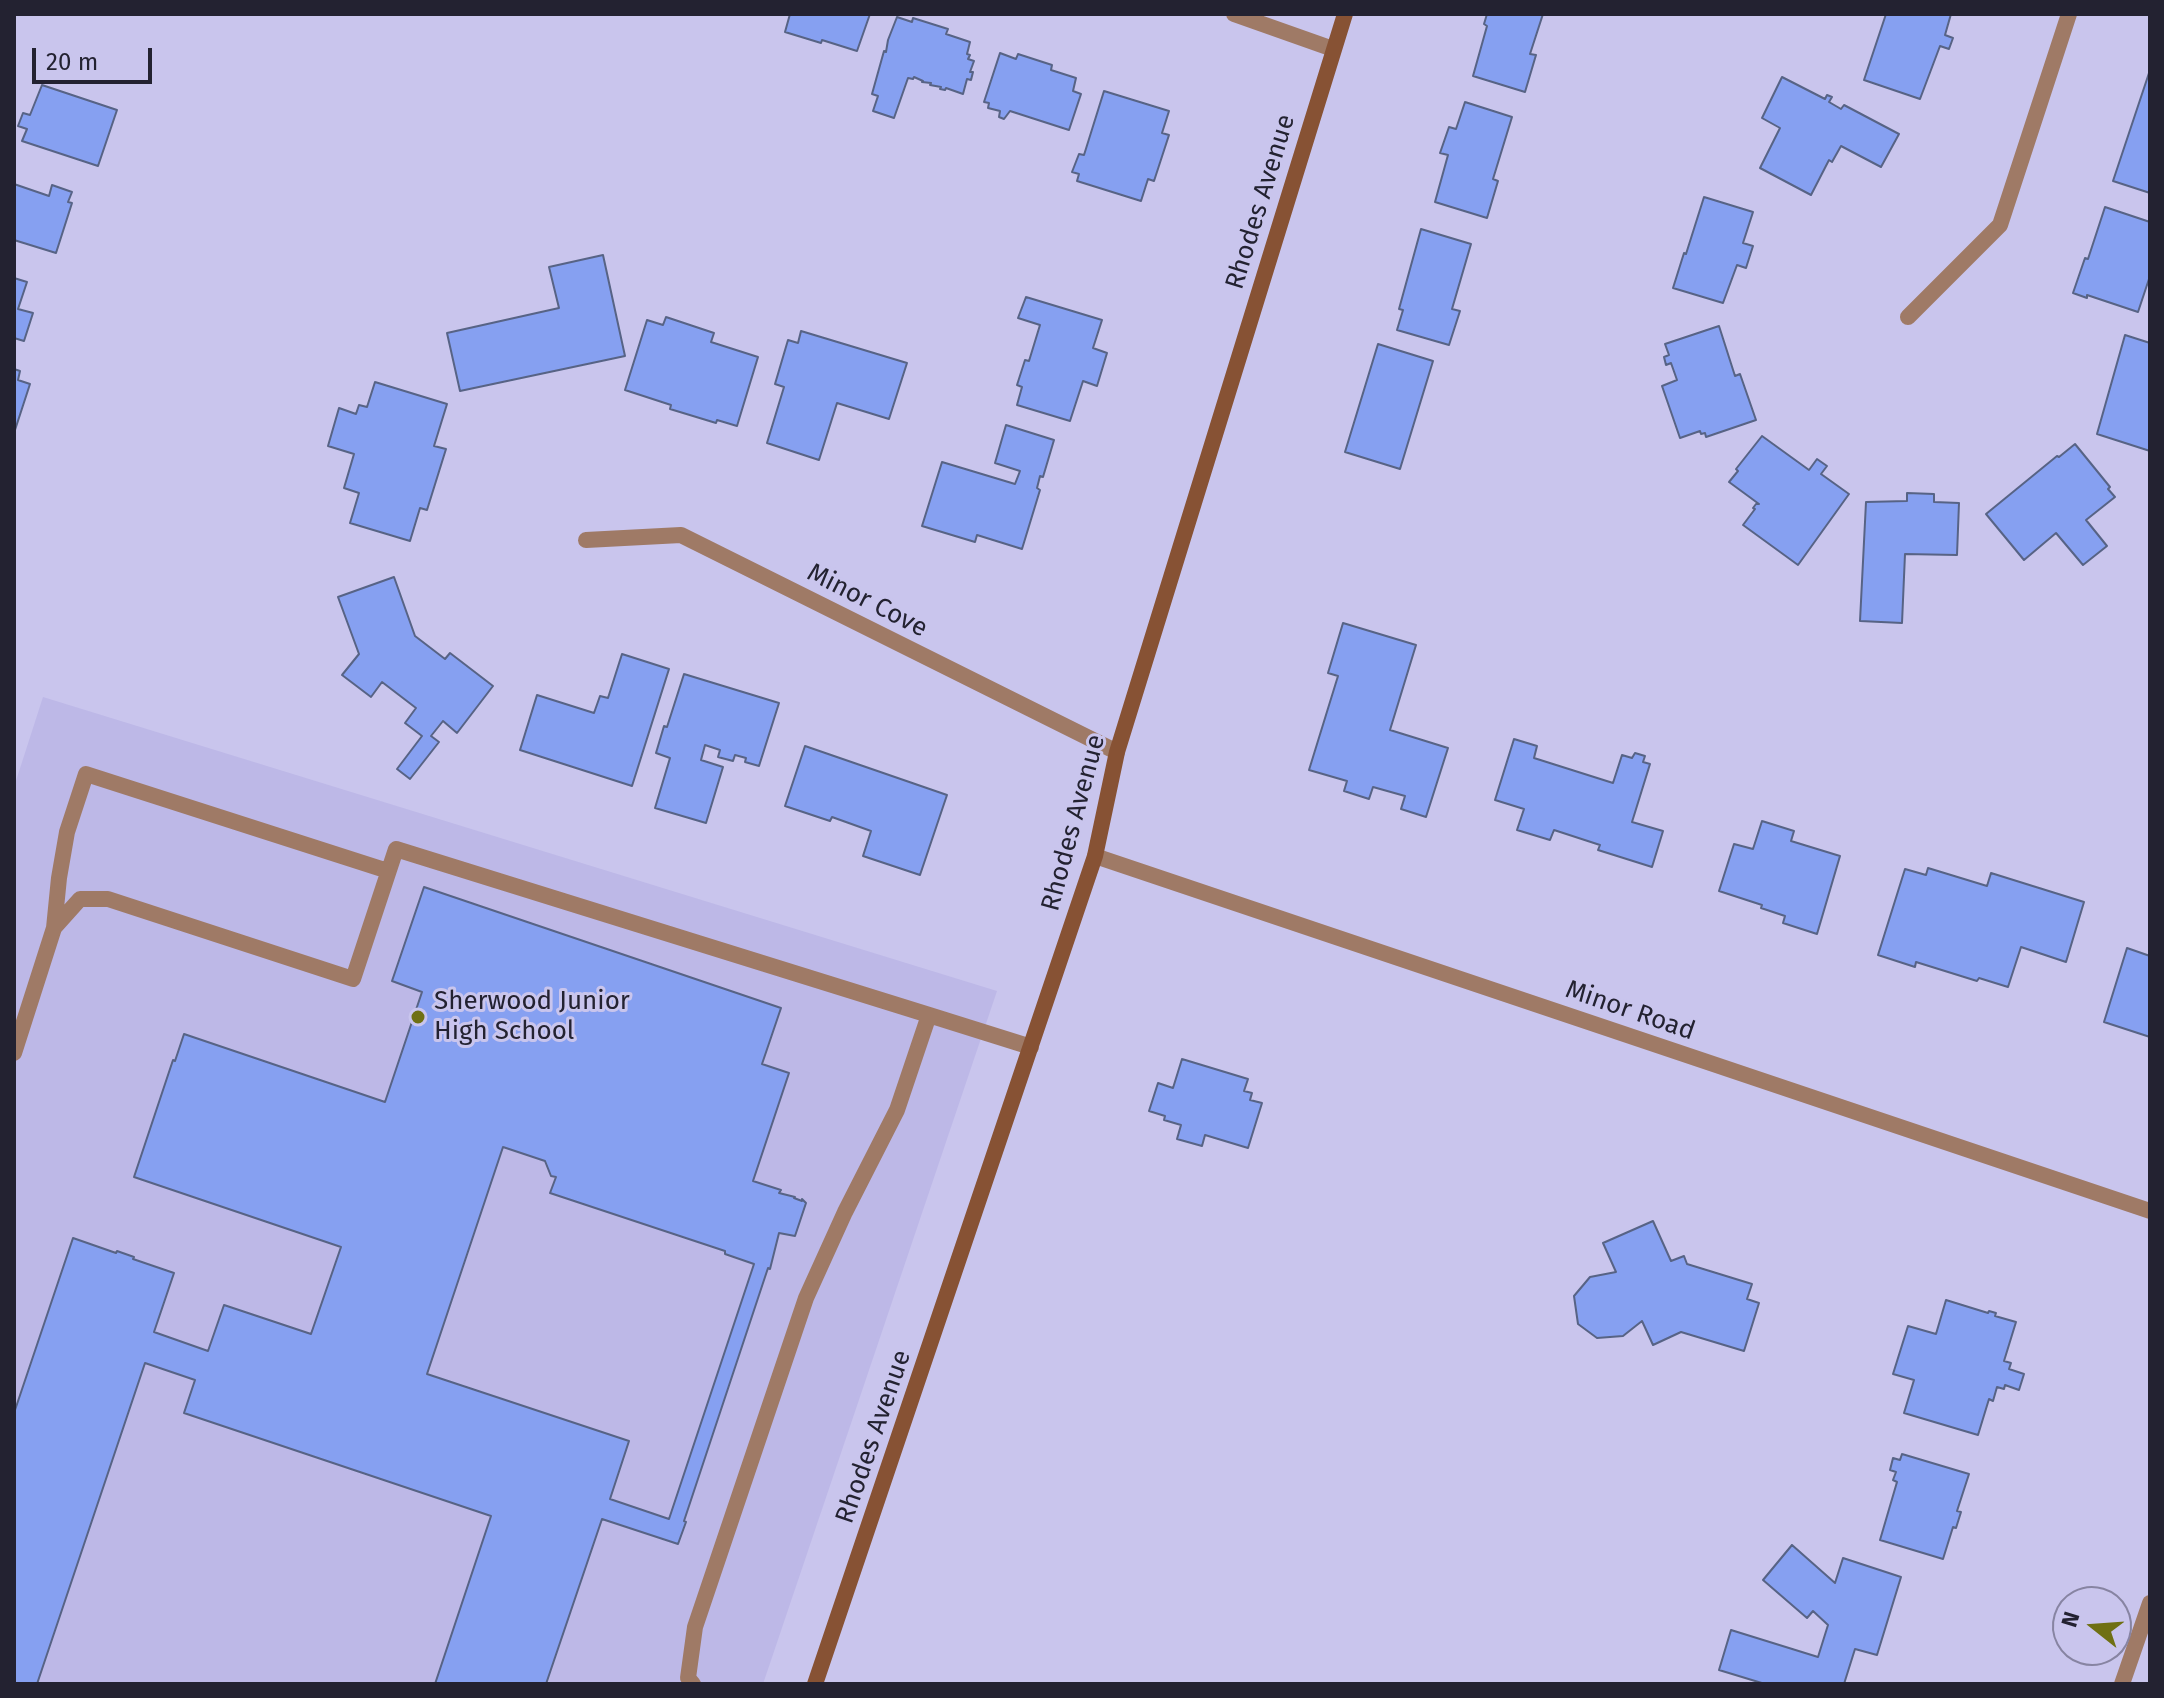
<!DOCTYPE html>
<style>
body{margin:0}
#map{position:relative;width:2164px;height:1698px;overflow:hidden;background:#c9c5ed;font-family:"Fira Sans",sans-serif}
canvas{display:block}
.frame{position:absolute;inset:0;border:16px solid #232231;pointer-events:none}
.north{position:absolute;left:2052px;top:1586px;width:80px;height:80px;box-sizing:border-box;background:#c9c5ed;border:2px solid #8784a2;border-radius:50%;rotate:287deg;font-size:22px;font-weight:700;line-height:32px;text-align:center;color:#232231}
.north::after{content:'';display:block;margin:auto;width:28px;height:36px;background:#6f7013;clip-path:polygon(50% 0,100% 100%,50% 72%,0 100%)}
.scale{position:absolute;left:32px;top:48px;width:120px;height:36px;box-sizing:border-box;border:4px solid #232231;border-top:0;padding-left:10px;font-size:24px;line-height:28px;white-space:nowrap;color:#232231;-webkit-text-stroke:6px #c9c5ed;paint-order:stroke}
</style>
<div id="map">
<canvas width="2164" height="1698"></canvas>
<div class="frame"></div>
<div class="north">N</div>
<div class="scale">20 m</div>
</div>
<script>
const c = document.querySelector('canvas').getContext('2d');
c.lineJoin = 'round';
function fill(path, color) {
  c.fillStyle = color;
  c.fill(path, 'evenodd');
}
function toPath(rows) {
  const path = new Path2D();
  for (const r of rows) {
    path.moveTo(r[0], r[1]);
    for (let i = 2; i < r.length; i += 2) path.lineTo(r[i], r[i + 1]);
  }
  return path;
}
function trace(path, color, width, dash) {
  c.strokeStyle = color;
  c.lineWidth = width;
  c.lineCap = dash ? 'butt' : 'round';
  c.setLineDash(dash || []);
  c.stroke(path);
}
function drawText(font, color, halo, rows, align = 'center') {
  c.font = font + ' "Fira Sans",sans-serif';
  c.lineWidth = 6;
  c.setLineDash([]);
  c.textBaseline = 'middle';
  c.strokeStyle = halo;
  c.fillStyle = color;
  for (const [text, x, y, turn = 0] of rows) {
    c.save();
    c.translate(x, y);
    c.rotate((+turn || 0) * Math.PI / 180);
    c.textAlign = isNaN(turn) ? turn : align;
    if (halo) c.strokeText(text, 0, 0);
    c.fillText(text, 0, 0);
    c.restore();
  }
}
const built = toPath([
 [43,697,997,991,763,1684,14,1684,14,787]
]);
const building = toPath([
 [790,14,870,14,857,51,822,40,821,43,785,32,790,14],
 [1487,14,1543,14,1530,54,1536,55,1525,92,1473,76,1487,26,1484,24,1487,14],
 [1886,14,1951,14,1945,35,1953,38,1949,49,1940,46,1920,99,1864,80,1886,14],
 [897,17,912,22,913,18,948,29,946,34,970,42,967,54,970,55,968,59,974,61,970,72,973,72,971,80,967,79,963,94,946,88,945,90,940,89,941,87,930,85,931,83,922,82,923,81,914,77,913,79,908,78,894,118,873,111,878,96,872,94,884,51,886,52,888,40,897,17],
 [1000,53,1016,59,1018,54,1052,65,1051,70,1076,78,1073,91,1081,94,1069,130,1010,111,1004,119,999,117,1000,111,988,108,989,103,984,102,1000,53],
 [2150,70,2150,193,2113,181,2150,70],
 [1782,77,1825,99,1827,95,1832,97,1829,102,1841,109,1844,105,1899,134,1881,167,1841,146,1832,162,1829,160,1811,195,1760,168,1780,128,1762,118,1782,77],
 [42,85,117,110,98,166,22,141,27,129,18,126,23,113,30,115,42,85],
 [1104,91,1169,111,1162,133,1169,135,1154,181,1148,179,1141,201,1077,181,1079,174,1072,172,1079,154,1084,155,1104,91],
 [1465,102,1512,117,1493,179,1498,181,1487,218,1435,202,1448,155,1440,153,1449,127,1456,129,1465,102],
 [14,184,49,196,52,185,72,192,68,202,72,203,56,253,14,240,14,184],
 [1704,197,1753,212,1743,243,1753,246,1746,268,1737,265,1723,303,1673,288,1684,253,1686,254,1704,197],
 [2105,207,2150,222,2150,276,2138,312,2087,295,2087,298,2073,293,2085,258,2088,259,2105,207],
 [1421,229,1471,244,1452,309,1460,311,1449,345,1397,330,1403,310,1399,309,1421,229],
 [603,255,625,356,460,391,447,333,559,308,549,267,603,255],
 [14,278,27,282,18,309,33,313,24,341,14,338,14,278],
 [1026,297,1102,320,1093,348,1107,353,1097,386,1083,381,1070,421,1017,405,1022,387,1017,385,1025,360,1029,361,1040,325,1018,318,1026,297],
 [666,317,714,333,711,342,758,357,737,426,717,420,716,423,670,409,671,405,625,390,647,320,663,325,666,317],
 [1719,326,1735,376,1740,374,1756,420,1706,437,1705,433,1701,434,1700,431,1680,438,1662,386,1677,380,1671,363,1666,365,1664,357,1669,355,1665,344,1719,326],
 [801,331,907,363,889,419,837,403,819,460,767,443,784,387,775,384,788,340,798,343,801,331],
 [2125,335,2150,343,2150,451,2097,434,2125,335],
 [1378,344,1433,361,1400,469,1345,452,1378,344],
 [14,369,20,371,18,380,30,384,15,430,14,369],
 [375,382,447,404,434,446,446,449,427,510,420,508,410,541,350,523,359,493,344,488,354,454,328,446,339,408,356,414,359,405,367,407,375,382],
 [1006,425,1054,440,1043,477,1040,476,1037,488,1040,490,1022,549,977,535,975,542,922,526,942,462,1015,484,1020,471,995,463,1006,425],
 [1762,436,1809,470,1817,459,1827,466,1821,474,1849,494,1798,565,1743,525,1755,509,1753,508,1756,504,1759,504,1729,482,1738,471,1736,469,1762,436],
 [2075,444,2110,487,2108,489,2115,497,2086,520,2107,546,2083,565,2056,533,2024,560,1986,514,2057,456,2059,457,2075,444],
 [1907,493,1934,494,1934,502,1959,503,1957,555,1905,554,1902,623,1860,621,1866,502,1907,501,1907,493],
 [394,577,415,636,445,659,450,653,493,686,457,733,443,721,431,736,439,742,410,779,397,769,422,736,405,723,416,708,382,682,371,697,342,675,359,654,338,597,394,577],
 [1343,623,1416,645,1390,730,1448,748,1426,817,1401,809,1405,796,1373,787,1369,799,1344,791,1347,781,1309,770,1338,676,1328,673,1343,623],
 [622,654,669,669,632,786,520,750,537,695,594,713,600,696,608,698,622,654],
 [684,674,779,703,759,766,745,762,746,758,735,755,733,761,718,757,720,750,705,745,701,760,723,767,706,823,655,808,670,758,656,753,664,726,667,727,684,674],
 [1514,739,1537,746,1534,758,1613,783,1622,755,1632,758,1635,753,1645,756,1643,762,1650,764,1632,822,1663,831,1652,867,1598,850,1600,845,1554,830,1550,840,1517,830,1524,809,1495,800,1514,739],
 [805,746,947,795,920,875,863,856,871,831,832,817,830,821,785,806,805,746],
 [1762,821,1794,831,1791,841,1840,856,1817,934,1783,923,1785,916,1761,908,1762,905,1719,891,1734,844,1753,849,1762,821],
 [1928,868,1987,886,1991,873,2084,902,2066,962,2021,947,2008,987,1979,978,1977,981,1916,962,1915,967,1878,955,1905,869,1926,875,1928,868],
 [424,887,781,1008,762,1064,789,1073,753,1181,781,1190,779,1193,795,1197,794,1198,802,1201,802,1199,806,1203,795,1236,779,1233,770,1269,768,1268,684,1521,686,1522,678,1544,602,1519,546,1684,435,1684,491,1516,184,1413,195,1380,145,1363,37,1684,14,1684,14,1413,73,1238,116,1253,117,1251,134,1257,133,1259,174,1273,154,1332,208,1351,224,1305,311,1334,341,1247,134,1177,173,1060,175,1061,184,1034,385,1102,422,992,392,981,424,887],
 [503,1147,545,1161,551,1176,556,1177,550,1193,725,1251,725,1254,754,1264,669,1519,610,1499,629,1441,427,1374,503,1147],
 [2127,948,2150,956,2150,1037,2104,1022,2127,948],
 [1182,1059,1248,1079,1244,1091,1252,1093,1250,1100,1262,1103,1248,1148,1205,1135,1202,1146,1177,1139,1181,1125,1164,1120,1165,1116,1149,1111,1158,1083,1173,1088,1182,1059],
 [1653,1221,1671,1261,1684,1256,1687,1264,1752,1284,1747,1299,1759,1303,1744,1351,1681,1332,1653,1345,1642,1321,1623,1336,1597,1338,1578,1324,1574,1296,1590,1277,1616,1272,1603,1243,1653,1221],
 [1946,1300,1988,1313,1989,1311,1996,1313,1995,1316,2016,1322,2004,1361,2011,1363,2009,1369,2024,1374,2019,1390,2005,1385,2004,1389,1997,1387,1993,1401,1989,1399,1978,1435,1904,1413,1914,1380,1893,1374,1908,1326,1936,1334,1946,1300],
 [1902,1454,1969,1474,1957,1511,1961,1512,1956,1528,1953,1527,1943,1559,1880,1540,1897,1482,1893,1480,1896,1472,1890,1470,1893,1458,1900,1460,1902,1454],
 [1792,1545,1835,1583,1843,1558,1901,1577,1877,1655,1855,1649,1844,1684,1765,1684,1719,1670,1731,1630,1818,1657,1828,1625,1813,1611,1807,1618,1763,1580,1792,1545]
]);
const service = toPath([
 [54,928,59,878,67,832,86,774,388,871],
 [929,1015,1031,1047],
 [14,1053,54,928,80,899,108,899,353,979,396,849,929,1015,897,1110,845,1212,806,1298,695,1627,688,1678,693,1684]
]);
const minor = toPath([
 [1234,14,1333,49],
 [1908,317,2000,225,2069,14],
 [586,540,681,535,1117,752],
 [1095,856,2150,1211],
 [2122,1684,2150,1603]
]);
const secondary = toPath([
 [815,1684,1095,856,1117,752,1345,14]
]);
const markers = [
 [418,1017,8,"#6f7013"]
];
const streetNames = [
 ["Rhodes Avenue",1261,202,-73],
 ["Minor Cove",867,601,27],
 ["Rhodes Avenue",1074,823,-75],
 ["Minor Road",1630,1011,19],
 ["Rhodes Avenue",874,1437,-71]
];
const poiNames = [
 ["Sherwood Junior",434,1002],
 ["High School",434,1032]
];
fill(built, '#bdb8e7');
fill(building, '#86a0f1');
trace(building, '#576385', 2);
trace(service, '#9f7a66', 16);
trace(minor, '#9f7a66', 16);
trace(secondary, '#875234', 16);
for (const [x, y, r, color] of markers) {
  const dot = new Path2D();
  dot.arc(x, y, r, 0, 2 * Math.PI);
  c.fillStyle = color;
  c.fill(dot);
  trace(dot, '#c9c5ed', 3);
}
drawText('26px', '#232231', '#c9c5ed', streetNames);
drawText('26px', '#232231', '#c9c5ed', poiNames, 'left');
</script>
